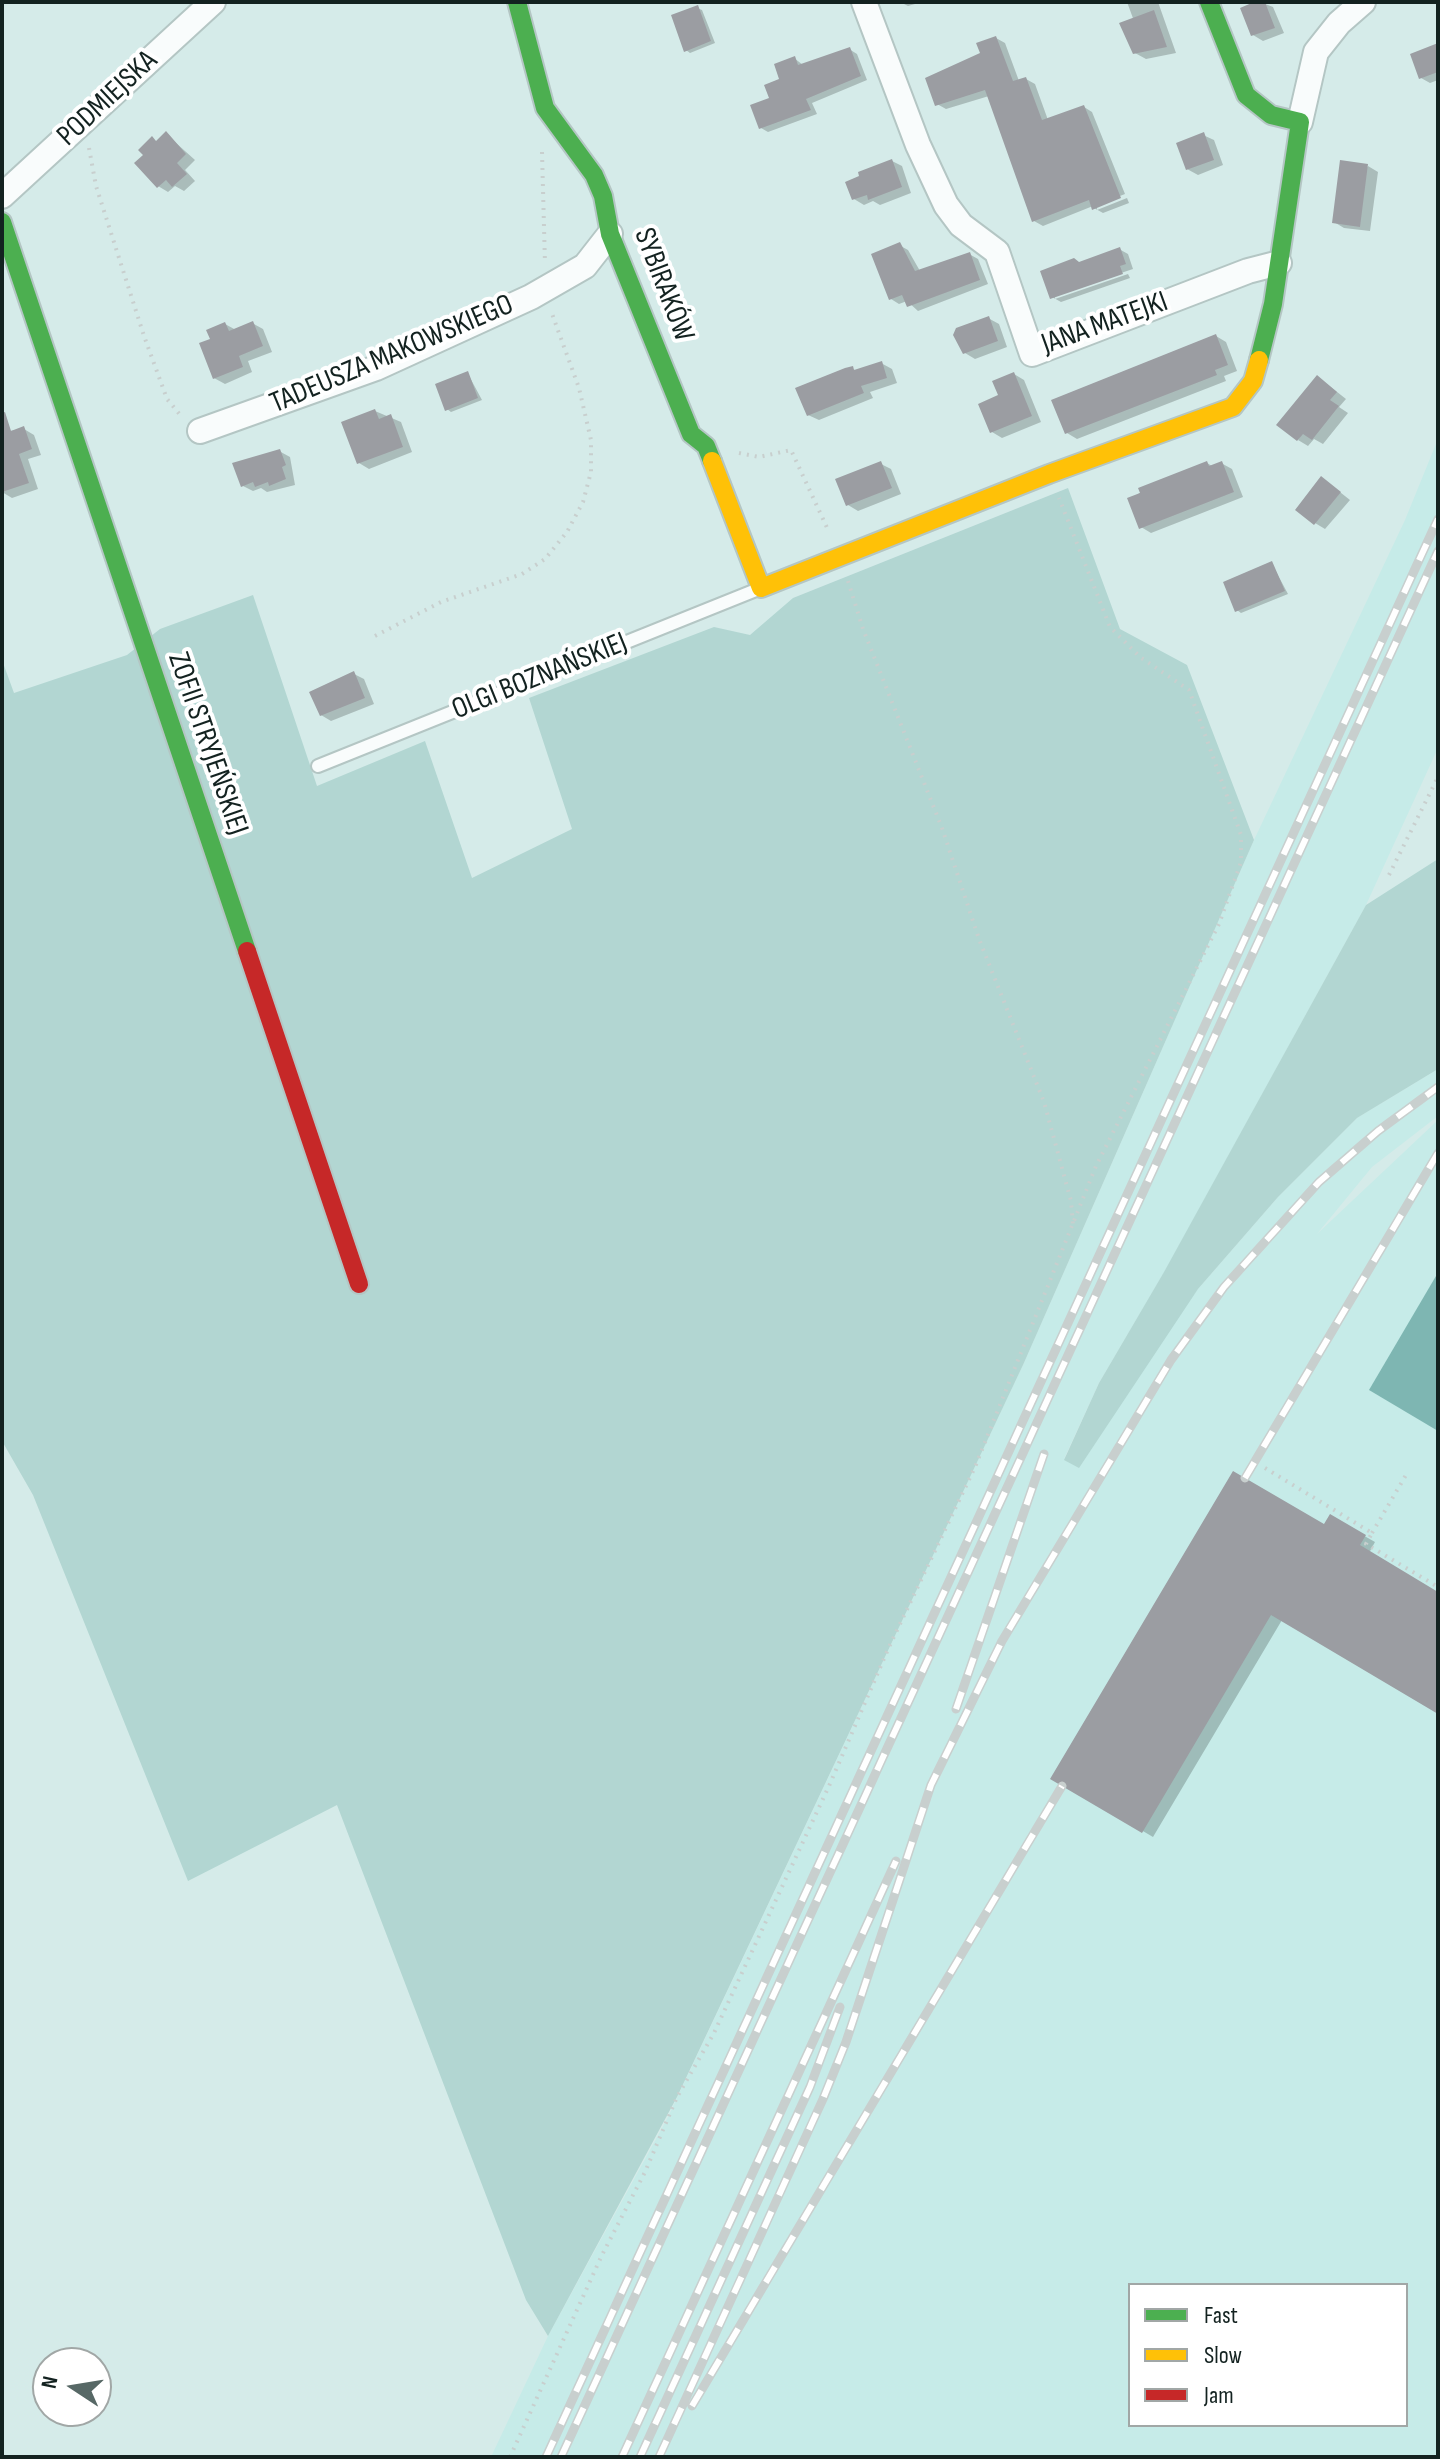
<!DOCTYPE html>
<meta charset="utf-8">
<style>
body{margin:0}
#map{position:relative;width:1440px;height:2459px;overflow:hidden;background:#d5ebe9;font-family:"Sofia Sans Condensed",sans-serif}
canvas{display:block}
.frame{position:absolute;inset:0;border:4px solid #132220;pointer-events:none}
.legend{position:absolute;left:1128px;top:2283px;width:280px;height:144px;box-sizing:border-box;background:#fff;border:2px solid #a1a7a6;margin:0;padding:10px 14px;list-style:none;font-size:24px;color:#132220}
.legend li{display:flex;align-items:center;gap:16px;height:40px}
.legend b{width:40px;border:2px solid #a1a7a6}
.north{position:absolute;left:32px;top:2347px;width:80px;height:80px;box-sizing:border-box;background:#fff;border:2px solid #a1a7a6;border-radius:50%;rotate:282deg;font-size:22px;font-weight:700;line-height:32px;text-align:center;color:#132220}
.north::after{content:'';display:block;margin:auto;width:28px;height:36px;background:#576866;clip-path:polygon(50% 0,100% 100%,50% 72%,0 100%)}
</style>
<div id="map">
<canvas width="1440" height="2459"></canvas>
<div class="frame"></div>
<ul class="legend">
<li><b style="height:10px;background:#4caf50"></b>Fast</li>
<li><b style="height:10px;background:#ffc107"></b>Slow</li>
<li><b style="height:10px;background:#c62828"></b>Jam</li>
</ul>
<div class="north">N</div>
</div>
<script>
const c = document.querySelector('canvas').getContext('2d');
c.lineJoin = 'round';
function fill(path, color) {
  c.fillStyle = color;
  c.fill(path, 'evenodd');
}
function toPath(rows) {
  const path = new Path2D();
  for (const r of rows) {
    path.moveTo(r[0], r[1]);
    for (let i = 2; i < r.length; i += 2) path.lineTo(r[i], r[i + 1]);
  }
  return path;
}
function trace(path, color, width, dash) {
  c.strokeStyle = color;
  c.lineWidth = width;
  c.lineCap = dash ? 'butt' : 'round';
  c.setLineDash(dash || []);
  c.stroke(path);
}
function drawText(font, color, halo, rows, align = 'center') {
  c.font = font + ' "Sofia Sans Condensed",sans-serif';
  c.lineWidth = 8;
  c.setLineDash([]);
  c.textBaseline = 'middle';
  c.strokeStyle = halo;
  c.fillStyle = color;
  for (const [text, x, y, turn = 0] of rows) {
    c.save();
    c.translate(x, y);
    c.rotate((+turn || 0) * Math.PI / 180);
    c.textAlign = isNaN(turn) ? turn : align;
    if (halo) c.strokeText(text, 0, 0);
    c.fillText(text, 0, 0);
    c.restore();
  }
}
const built = toPath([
 [1438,439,1438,748,1366,905,1169,1264,1099,1383,1064,1459,1198,1289,1278,1197,1357,1118,1438,1069,1438,1116,1372,1167,1317,1234,1438,1120,1438,2457,491,2457,548,2336,667,2119,1023,1365,1254,840,1405,520],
 [1130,2285,1406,2285,1406,2425,1130,2425]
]);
const green = toPath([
 [1068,488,1120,629,1187,665,1254,840,1023,1365,677,2097,548,2336,526,2300,337,1805,188,1881,33,1495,2,1441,2,660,14,693,127,655,160,629,253,595,317,786,425,741,472,878,572,829,529,698,714,627,750,635,793,598],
 [1438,859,1438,1069,1357,1118,1278,1197,1198,1289,1079,1468,1064,1460,1099,1383,1164,1272,1366,905]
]);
const water = toPath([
 [1436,1276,1438,1277,1438,1431,1369,1390]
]);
const shadow = toPath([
 [900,2,922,2,908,6],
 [1127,2,1158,2,1176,53,1146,59,1135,53,1134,21],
 [1260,2,1273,7,1284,33,1263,41,1253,35],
 [697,8,702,10,715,43,690,53,686,50],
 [996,38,1005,43,1019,81,1026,79,1035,84,1048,120,1084,107,1092,112,1125,194,1097,205,1097,210,1127,198,1129,203,1103,213,1094,208,1093,206,1043,226,1034,221,989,96,946,109,937,104],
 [1438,45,1438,80,1430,83,1421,78],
 [849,49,857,54,867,80,812,103,817,114,768,132,761,128,771,99,794,58,803,65],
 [166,134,195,160,185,170,195,181,184,191,175,186,168,192,158,186,157,142],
 [1203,135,1214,140,1223,165,1198,175,1187,169],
 [892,161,902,166,911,193,880,205,873,201,864,205,854,199],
 [1368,166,1378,172,1370,231,1344,228,1334,222],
 [899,245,908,250,920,271,969,254,978,259,988,284,918,311,907,301,899,304,891,299],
 [1119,249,1128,254,1133,269,1055,295,1055,299,1128,274,1130,278,1061,302,1052,297,1080,264],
 [988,318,999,324,1007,347,975,359,965,353],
 [252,323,263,329,272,352,248,361,252,372,225,384,214,378,212,340,225,324,236,330],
 [1216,336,1226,342,1237,371,1224,376,1226,381,1077,439,1067,433],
 [881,363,892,369,897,383,870,392,873,398,819,420,808,415,853,369,857,371],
 [468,374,482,400,451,412,447,409],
 [1014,374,1024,380,1041,422,1002,438,992,432],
 [1327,384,1346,399,1339,407,1348,413,1323,444,1314,439,1308,446,1298,440],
 [375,411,401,422,412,452,369,469,359,463],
 [24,429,34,435,41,455,28,459,38,489,12,498,2,492,2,432],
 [279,451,290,457,295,485,267,492,261,488,253,491,243,486],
 [1207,463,1212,466,1221,463,1232,469,1243,497,1151,533,1141,527,1130,499,1156,483],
 [881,464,891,469,901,494,858,511,848,505],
 [1331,485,1350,500,1325,529,1315,523],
 [1272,564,1288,594,1241,613,1237,610],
 [354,674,364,679,374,704,331,721,321,715],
 [1331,1517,1375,1542,1369,1553,1438,1594,1438,1712,1282,1620,1153,1837,1053,1778,1325,1527]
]);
const building = toPath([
 [1254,2,1265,2,1275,28,1251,36,1240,8],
 [698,5,711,41,684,52,671,15],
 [1154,10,1167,47,1133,54,1119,23],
 [996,36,1013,81,1026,77,1042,120,1084,105,1121,198,1092,210,1089,200,1032,222,985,90,935,106,925,78,980,53,976,43],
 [1438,43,1438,72,1419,79,1410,54],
 [850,47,861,76,806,99,811,110,759,129,750,105,769,98,764,85,779,79,774,64,795,56,798,65],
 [166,131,186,154,177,163,187,174,172,187,166,180,157,188,134,163,143,155,138,150,152,136,156,141],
 [1204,132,1214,160,1186,170,1176,143],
 [892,159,902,187,868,200,867,195,852,200,845,182,859,176,858,172],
 [1340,160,1368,164,1360,227,1332,223],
 [900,242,915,271,970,252,980,280,907,307,902,295,889,300,871,254],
 [1120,247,1126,264,1120,266,1123,274,1050,299,1040,271,1074,258,1079,262],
 [989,316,998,341,963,354,953,335,956,328],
 [253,321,263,346,239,356,243,367,213,379,199,343,210,339,206,330,225,322,229,331],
 [1216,334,1228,365,1215,370,1217,375,1065,434,1051,400],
 [882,361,887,378,861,386,864,393,807,416,795,388,845,368,853,366,854,370],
 [468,371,478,398,445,411,435,384],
 [1014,372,1032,416,990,433,978,404,998,395,992,381],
 [1317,375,1337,392,1330,400,1339,406,1312,440,1303,434,1297,441,1276,425],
 [375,409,379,419,391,414,403,447,357,464,341,422],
 [5,412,11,431,24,426,32,449,19,454,29,483,2,492,2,413],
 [280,449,286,465,282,467,286,479,269,486,268,482,255,487,253,482,241,487,232,463],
 [881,461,892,488,846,506,835,479],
 [1207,461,1209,466,1222,461,1234,492,1139,529,1127,498,1140,493,1138,488],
 [1321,476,1341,492,1314,525,1295,510],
 [1272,561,1285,591,1235,612,1223,582],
 [354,671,365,698,320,716,309,692],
 [1233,1471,1324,1524,1330,1514,1366,1535,1360,1545,1438,1592,1438,1714,1271,1615,1142,1833,1050,1779]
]);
const path = toPath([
 [89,148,96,186,144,336,167,399,182,417],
 [542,152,545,264],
 [739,453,759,457,791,450,829,532],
 [848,581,863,629,942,828,979,939,1044,1102,1071,1201,1073,1225],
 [375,636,441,602,522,574,545,559,567,532,583,502,591,472,591,440,579,388,551,311],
 [1389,875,1438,777],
 [1265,1468,1372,1533,1366,1544,1438,1587],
 [1372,1533,1406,1475],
 [510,2457,602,2255,645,2172,677,2097,714,2033,829,1786,889,1647,975,1467,1096,1166,1219,924,1241,862,1241,835,1189,690,1140,657,1110,627,1059,498]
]);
const lane = toPath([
 [318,766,761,588]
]);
const street = toPath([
 [864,2,918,145,946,205,961,225,997,252,1032,354,1248,271,1279,263],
 [1300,122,1316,52,1339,23,1363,2],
 [2,196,213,2],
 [200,431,376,368,531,297,585,266,610,234]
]);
const fast = toPath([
 [517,2,545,108,594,175,603,196,610,234,691,434,706,446,712,461],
 [1209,2,1246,95,1271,115,1300,122,1273,304,1259,360],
 [2,222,247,951]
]);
const slow = toPath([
 [712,461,761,588,1049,474,1233,407,1253,381,1259,360]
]);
const jam = toPath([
 [247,951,359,1284]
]);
const rail = toPath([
 [1245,1478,1438,1153],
 [956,1709,1044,1454],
 [692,2406,1062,1786],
 [546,2457,1438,519],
 [561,2457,1438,551],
 [622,2457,896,1861],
 [640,2457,810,2087,840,2007],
 [659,2457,823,2099,846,2042,931,1785,1002,1641,1171,1360,1224,1287,1319,1182,1378,1131,1438,1087]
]);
const streetNames = [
 ["PODMIEJSKA",108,99,-43],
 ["SYBIRAKÓW",663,285,69],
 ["JANA MATEJKI",1105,324,-20],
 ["TADEUSZA MAKOWSKIEGO",392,355,-23],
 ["OLGI BOZNAŃSKIEJ",540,677,-22],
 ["ZOFII STRYJEŃSKIEJ",207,744,71]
];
fill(built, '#c6ebe8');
fill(green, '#b2d6d2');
fill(water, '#7eb6b2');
fill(shadow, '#0003');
fill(building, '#9b9da2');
trace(lane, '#b4c6c4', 16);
trace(street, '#b4c6c4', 28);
trace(fast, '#b4c6c4', 22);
trace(slow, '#b4c6c4', 22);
trace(jam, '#b4c6c4', 22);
trace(path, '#c8cfce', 4, [2, 6]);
trace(lane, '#f9fcfc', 12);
trace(street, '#f9fcfc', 24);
trace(fast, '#4caf50', 18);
trace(slow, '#ffc107', 18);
trace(jam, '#c62828', 18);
trace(rail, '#c8cfce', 9);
trace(rail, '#fff', 6, [18]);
drawText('30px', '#132220', '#fff', streetNames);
</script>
